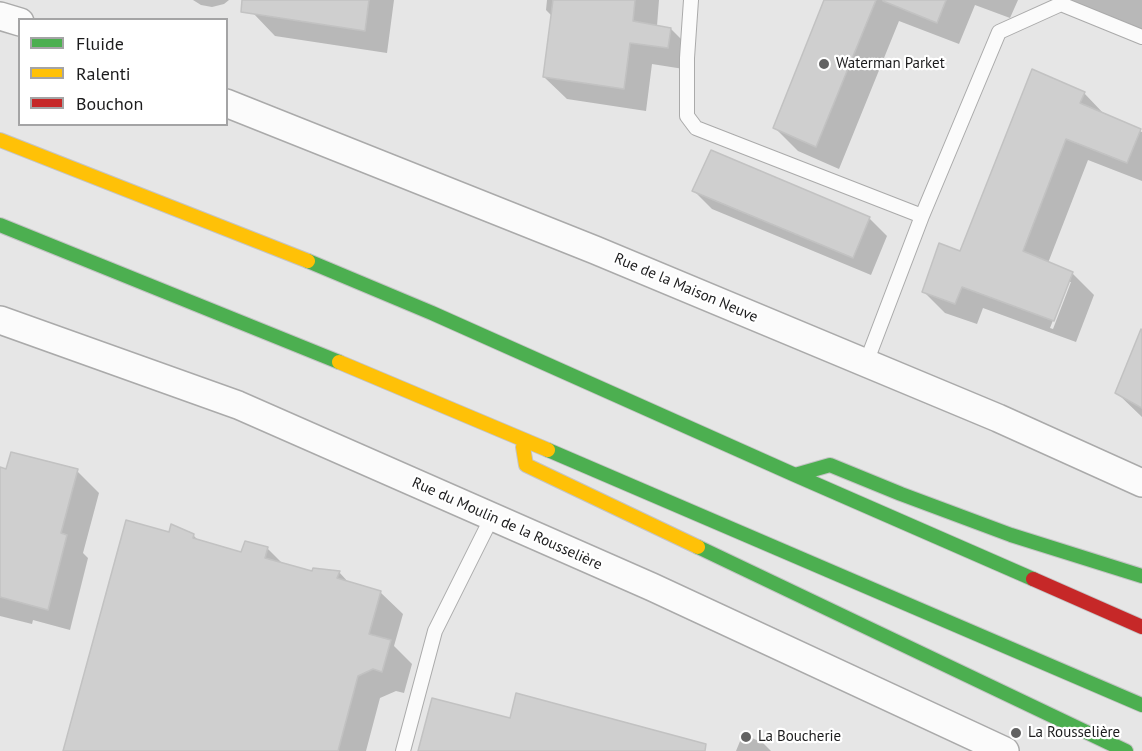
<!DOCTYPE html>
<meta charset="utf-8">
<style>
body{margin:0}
#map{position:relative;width:1142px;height:751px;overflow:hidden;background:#e6e6e6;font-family:"PT Sans",sans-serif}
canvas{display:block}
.legend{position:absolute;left:18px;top:18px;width:210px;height:108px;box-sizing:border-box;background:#fff;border:2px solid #a4a4a5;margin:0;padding:8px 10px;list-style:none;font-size:18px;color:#1c1c1d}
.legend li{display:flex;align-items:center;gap:12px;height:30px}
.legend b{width:30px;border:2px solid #a4a4a5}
</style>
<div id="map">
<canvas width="1142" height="751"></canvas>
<ul class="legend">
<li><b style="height:8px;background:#4caf50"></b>Fluide</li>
<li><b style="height:8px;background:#ffc107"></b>Ralenti</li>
<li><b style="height:8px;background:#c62828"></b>Bouchon</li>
</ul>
</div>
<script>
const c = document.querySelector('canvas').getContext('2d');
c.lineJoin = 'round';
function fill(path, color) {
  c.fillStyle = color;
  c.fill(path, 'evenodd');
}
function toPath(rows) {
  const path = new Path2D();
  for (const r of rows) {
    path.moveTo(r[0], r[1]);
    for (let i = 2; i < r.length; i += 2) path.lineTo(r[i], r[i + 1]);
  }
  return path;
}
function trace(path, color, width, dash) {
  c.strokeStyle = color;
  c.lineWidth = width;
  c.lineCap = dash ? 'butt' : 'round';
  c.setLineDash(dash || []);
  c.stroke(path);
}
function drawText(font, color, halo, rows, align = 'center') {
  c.font = font + ' "PT Sans",sans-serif';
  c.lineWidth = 4.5;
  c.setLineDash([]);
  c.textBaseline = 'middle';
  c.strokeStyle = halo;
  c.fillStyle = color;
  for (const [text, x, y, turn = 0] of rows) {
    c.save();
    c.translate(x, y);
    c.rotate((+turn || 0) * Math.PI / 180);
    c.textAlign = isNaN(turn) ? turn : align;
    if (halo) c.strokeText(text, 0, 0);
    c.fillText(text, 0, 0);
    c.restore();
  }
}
const shadow = toPath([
 [193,0,229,0,224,4,212,7,201,5],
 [254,0,394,0,387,53,275,36,253,13],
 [547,0,659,0,657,26,671,29,693,51,690,70,652,64,646,111,567,99,544,77,552,16,546,10],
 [826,0,1018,0,1010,18,975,5,959,44,899,21,839,169,798,151,775,128],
 [1070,0,1142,0,1142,30,1071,1],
 [1084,93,1105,115,1142,132,1142,181,1088,160,1048,263,1072,273,1094,295,1076,342,983,308,977,324,945,313,923,291,961,253],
 [1068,282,1071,282,1053,329,1050,328],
 [694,191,869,218,887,236,871,275,712,209],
 [1142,346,1142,417,1117,393],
 [0,469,77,471,99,493,83,553,88,558,70,630,33,620,32,624,0,616],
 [172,526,194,536,199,541,242,554,267,548,284,565,313,573,339,572,350,584,380,592,403,614,394,646,412,664,404,693,396,691,380,698,366,751,64,751,170,534],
 [743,734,763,743,771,751,736,751]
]);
const building = toPath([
 [242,0,369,0,365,31,241,12,242,0],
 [553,0,635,0,633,21,671,28,668,48,630,43,624,89,543,77,553,0],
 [824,0,876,0,816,147,773,128,824,0],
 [883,0,946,0,937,23,883,1,883,0],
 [1032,69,1085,92,1080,103,1141,129,1127,163,1066,139,1023,251,1073,272,1054,321,962,287,955,304,922,292,939,243,960,251,1032,69],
 [711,150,870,217,853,258,692,191,711,150],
 [1141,329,1142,330,1142,408,1115,393,1141,329],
 [11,452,78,469,61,533,67,535,48,610,0,597,0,467,6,469,11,452],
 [126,520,169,532,171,524,194,534,193,538,241,552,245,541,268,547,265,558,312,571,313,568,340,571,337,578,381,591,369,634,391,640,382,672,373,669,358,676,338,751,63,751,126,520],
 [516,693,706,744,705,751,418,751,432,698,510,718,516,693]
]);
const lane = toPath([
 [691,0,687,58,687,116,696,128,922,216,866,363],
 [922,216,999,32,1061,4,1142,37],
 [403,751,435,631,492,517]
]);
const street = toPath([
 [0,16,20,22],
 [226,103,595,250,998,418,1142,483],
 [0,320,238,405,652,587,1005,751]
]);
const fast = toPath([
 [0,225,339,362],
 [308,261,432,313,795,475,1033,579],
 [548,450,1142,705],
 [795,475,830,465,901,494,1011,535,1142,576],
 [698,547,1126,751]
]);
const slow = toPath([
 [0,140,308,261],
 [339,362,548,450],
 [523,447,526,465,698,547]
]);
const jam = toPath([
 [1033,579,1142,627]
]);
const markers = [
 [824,64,6,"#636363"],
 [1016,733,6,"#636363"],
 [746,737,6,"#636363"]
];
const poiNames = [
 ["Waterman Parket",836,64],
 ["La Rousselière",1028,733],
 ["La Boucherie",758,737]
];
const streetNames = [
 ["Rue de la Maison Neuve",686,288,23],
 ["Rue du Moulin de la Rousselière",507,524,24]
];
fill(shadow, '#0003');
fill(building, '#cfcfcf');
trace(building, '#c2c2c2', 1.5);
trace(lane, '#aaa', 16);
trace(street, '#aaa', 30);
trace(fast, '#c4c4c5', 16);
trace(slow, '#c4c4c5', 16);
trace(jam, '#c4c4c5', 16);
trace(lane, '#fbfbfb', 14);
trace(street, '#fbfbfb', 27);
trace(fast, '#4caf50', 14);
trace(slow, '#ffc107', 14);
trace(jam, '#c62828', 14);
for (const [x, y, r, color] of markers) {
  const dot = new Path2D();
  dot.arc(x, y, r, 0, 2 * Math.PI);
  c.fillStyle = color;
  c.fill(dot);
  trace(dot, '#fff', 2);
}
drawText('15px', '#1c1c1d', '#fff', poiNames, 'left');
drawText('15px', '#1c1c1d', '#fff', streetNames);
</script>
